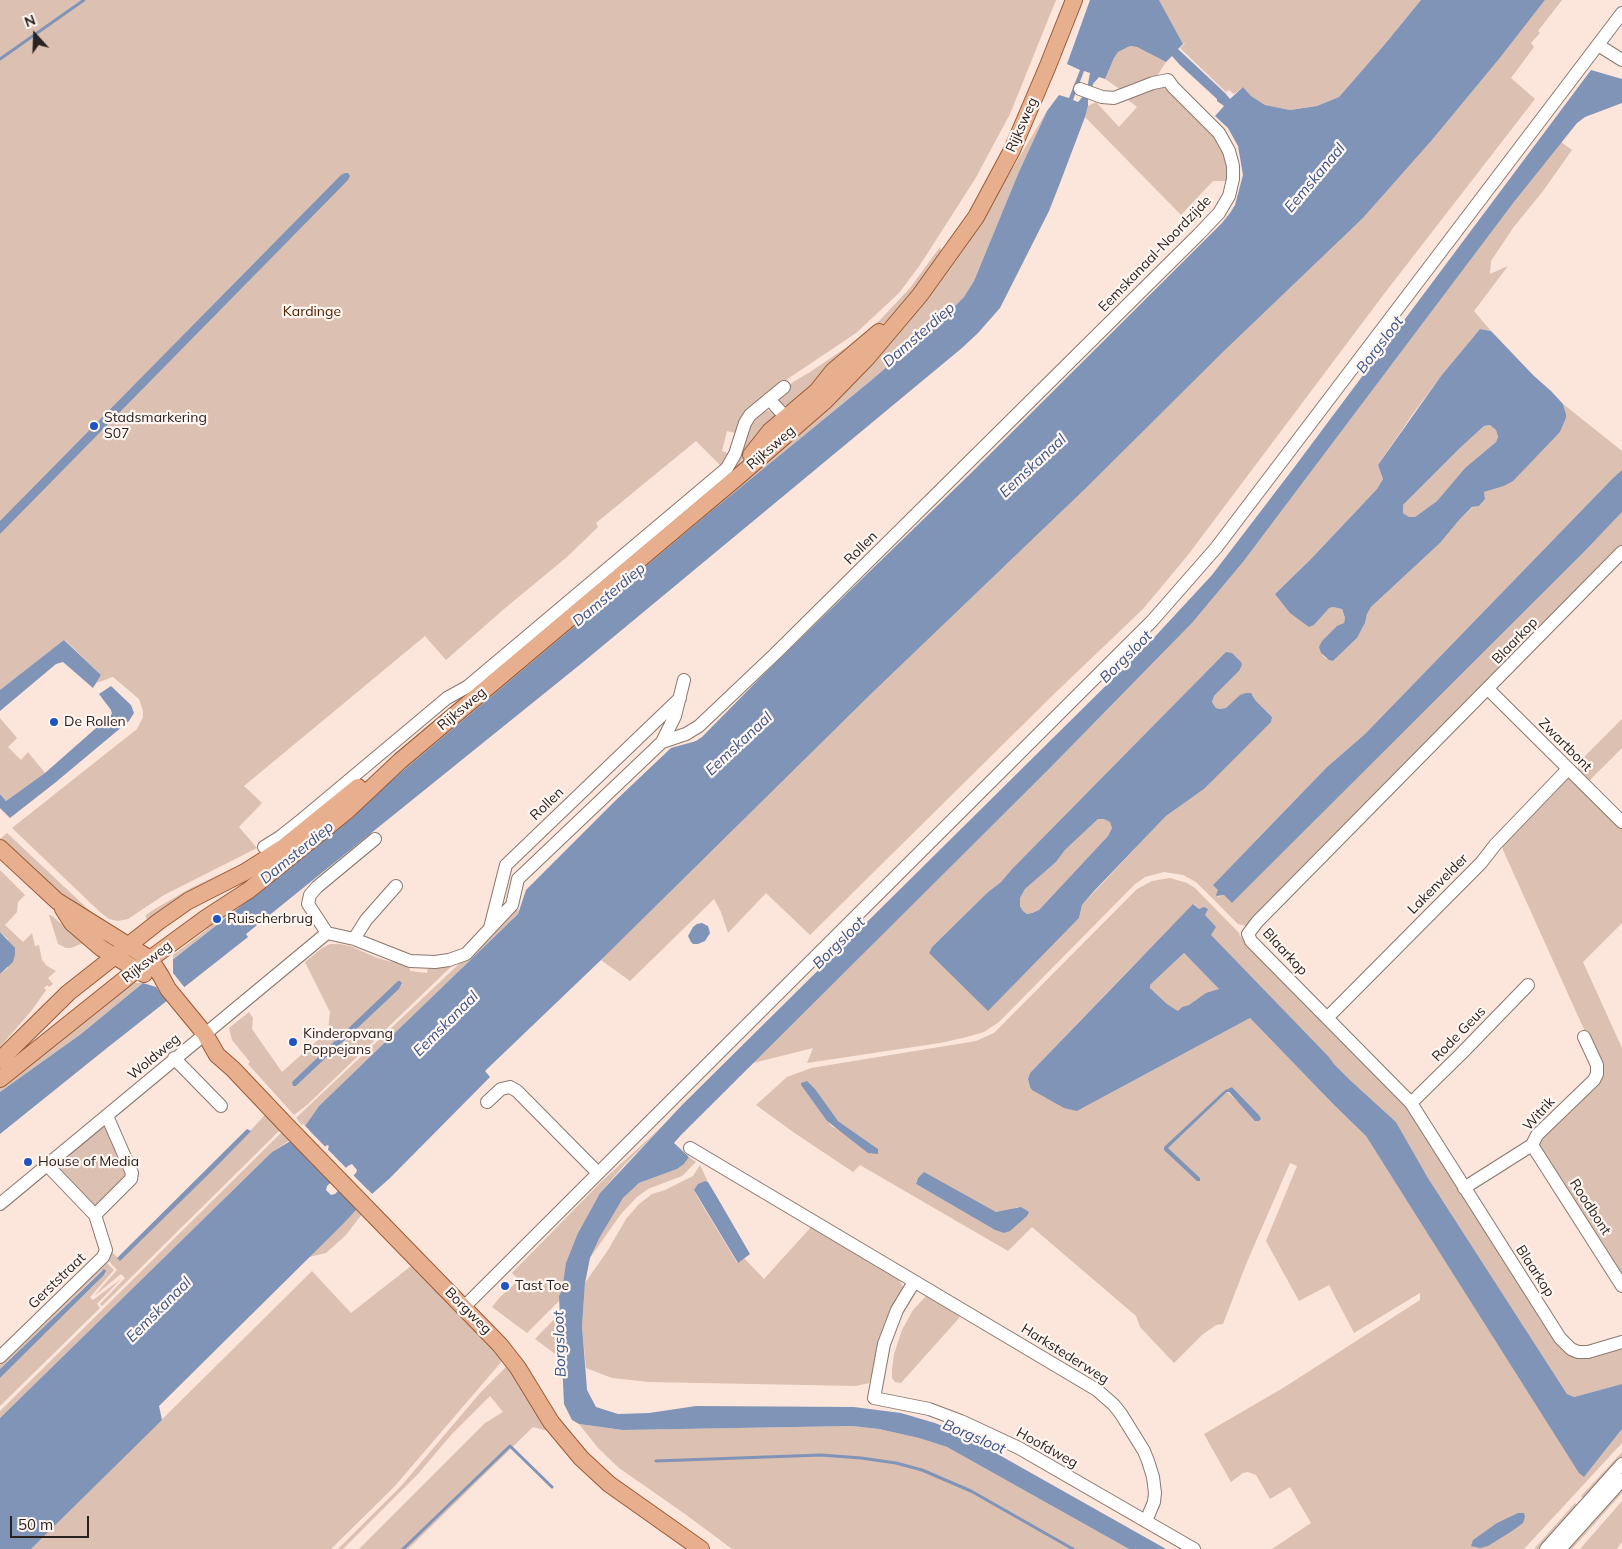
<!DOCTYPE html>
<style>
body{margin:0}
#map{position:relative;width:1622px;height:1549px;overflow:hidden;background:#fce5da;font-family:Mulish,sans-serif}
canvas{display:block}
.north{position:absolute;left:10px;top:10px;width:50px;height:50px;-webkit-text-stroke:4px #fff6f1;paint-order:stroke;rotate:340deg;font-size:14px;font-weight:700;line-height:20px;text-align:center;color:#2a221e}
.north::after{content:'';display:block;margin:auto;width:18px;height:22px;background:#2a221e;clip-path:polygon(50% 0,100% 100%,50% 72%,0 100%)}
.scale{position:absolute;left:10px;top:1516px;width:79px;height:22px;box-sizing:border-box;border:2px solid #2a221e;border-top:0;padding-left:6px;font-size:15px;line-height:18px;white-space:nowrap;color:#2a221e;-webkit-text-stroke:4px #fff6f1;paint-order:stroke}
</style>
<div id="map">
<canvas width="1622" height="1549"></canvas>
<div class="north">N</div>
<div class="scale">50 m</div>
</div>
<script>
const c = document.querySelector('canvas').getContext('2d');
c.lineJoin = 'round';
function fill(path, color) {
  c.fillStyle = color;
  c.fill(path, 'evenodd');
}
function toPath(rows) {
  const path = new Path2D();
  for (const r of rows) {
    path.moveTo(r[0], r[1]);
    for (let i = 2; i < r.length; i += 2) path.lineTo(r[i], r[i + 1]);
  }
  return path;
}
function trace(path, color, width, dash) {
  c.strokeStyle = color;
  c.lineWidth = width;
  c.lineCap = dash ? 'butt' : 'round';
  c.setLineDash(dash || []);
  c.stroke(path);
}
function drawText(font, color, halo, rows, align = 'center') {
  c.font = font + ' Mulish,sans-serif';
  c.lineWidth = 4.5;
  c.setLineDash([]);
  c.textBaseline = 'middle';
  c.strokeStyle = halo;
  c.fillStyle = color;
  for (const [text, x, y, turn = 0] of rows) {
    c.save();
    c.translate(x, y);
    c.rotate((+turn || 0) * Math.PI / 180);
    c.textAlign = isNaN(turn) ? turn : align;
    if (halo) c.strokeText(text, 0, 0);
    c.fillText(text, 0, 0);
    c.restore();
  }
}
const green = toPath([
 [0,0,1056,0,1010,114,975,179,920,265,899,293,856,333,789,378,744,415,735,433,727,431,722,451,730,454,722,467,696,441,596,523,598,527,567,557,504,609,446,660,425,636,244,786,262,803,239,827,257,848,164,895,128,919,118,921,109,919,101,913,12,828,137,729,143,717,143,711,139,699,113,677,96,683,101,675,65,640,0,690],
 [1159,0,1421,0,1385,44,1339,97,1317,106,1290,110,1265,105,1251,96,1243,87,1234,94,1229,90,1226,92,1180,48,1186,42,1183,44],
 [1545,0,1562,0,1538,31,1540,33,1531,43,1534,47,1511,78,1535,99,1384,294,1188,555,1143,609,1054,694,810,935,766,893,728,933,721,912,714,899,630,981,601,960,872,693,1085,489,1223,352,1363,218,1432,140,1499,59],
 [1130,46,1137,47,1166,62,1157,76,1121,90,1105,79,1114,58,1118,52],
 [1157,86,1167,88,1224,146,1229,181,1213,181,1181,215,1085,117,1088,106,1096,102,1119,127,1137,107,1128,100,1131,96],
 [1047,111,1018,174,974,281,964,297,937,324,868,383,708,514,265,887,173,959,173,955,205,931,218,918,220,920,778,446,980,223],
 [1561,142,1572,150,1543,191,1513,228,1491,261,1490,274,1508,266,1474,311,1491,331,1480,329,1441,376,1412,415,1378,465,1383,479,1377,489,1310,560,1275,594,1314,625,1328,608,1333,607,1342,609,1345,619,1344,623,1321,653,1325,658,1333,661,1357,638,1365,623,1367,614,1371,607,1440,543,1460,519,1473,507,1479,506,1485,499,1484,492,1504,486,1560,432,1566,418,1566,414,1563,404,1622,451,1622,470,1613,478,1365,734,1327,767,1214,884,1219,890,1218,897,1224,895,1233,902,1584,552,1622,512,1622,545,1246,926,1238,924,1196,882,1183,875,1164,872,1145,877,1134,885,999,1022,984,1032,967,1037,940,1043,807,1063,813,1048,753,1063,1047,771,1192,623,1243,562,1514,202],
 [1226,653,1239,671,1214,696,1212,702,1216,708,1220,709,1226,708,1233,702,1253,695,1256,701,1272,717,1204,789,1166,816,1144,839,1082,905,1079,918,988,1010,929,953,932,947,988,892,1001,882,1012,869],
 [940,247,942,254,917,288,890,318,790,406,784,405,778,402,774,398,793,382,810,372,847,347,880,320,910,288],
 [764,410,770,411,775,415,775,419,737,466,735,464,746,433,756,416],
 [1490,425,1496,430,1498,437,1496,442,1465,468,1437,501,1415,517,1409,517,1403,513,1403,505,1461,447,1484,426],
 [0,718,17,738,8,747,21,760,28,752,45,773,6,801,0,794],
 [1622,719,1622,748,1589,781,1577,771,1579,762],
 [1568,777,1622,826,1622,923,1583,962,1622,1048,1622,1279,1538,1146,1539,1138,1594,1086,1587,1036,1503,850,1502,844],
 [1098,819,1104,819,1111,822,1112,828,1108,836,1039,910,1032,913,1027,914,1023,911,1020,906,1020,898,1025,889,1056,862,1065,850],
 [7,833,89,910,102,922,82,913,9,848,0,839],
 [283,844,181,896,148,919,146,918,146,915,153,910,191,888],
 [0,870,25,895,18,902,17,912,5,925,23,942,32,933,35,946,39,945,42,960,47,966,56,971,48,978,53,984,49,987,47,985,44,988,46,990,32,1010,0,1047,0,974,8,968,8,939,0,932],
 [1170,878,1187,883,1195,888,1240,934,1239,935,1397,1095,1408,1109,1566,1351,1622,1347,1622,1384,1574,1397,1567,1394,1428,1178,1396,1122,1350,1080,1334,1064,1329,1057,1210,935,1199,909,1194,904,1125,974,1030,1073,1028,1079,1030,1087,1077,1111,1250,1018,1335,1106,1366,1136,1584,1477,1622,1429,1622,1443,1524,1549,1272,1549,1311,1523,1290,1487,1270,1499,1256,1475,1248,1472,1243,1473,1231,1482,1204,1434,1283,1388,1420,1300,1420,1293,1354,1333,1329,1285,1299,1301,1266,1241,1297,1166,1290,1163,1247,1262,1223,1324,1216,1325,1202,1335,1174,1363,1140,1327,1136,1316,1032,1227,1008,1251,860,1165,853,1172,796,1134,756,1105,787,1077,811,1068,976,1041,994,1033,1137,889,1152,881],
 [802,1083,838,1121,878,1149,831,1126,801,1085],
 [1232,1087,1259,1115,1260,1121,1227,1092,1168,1148,1225,1090],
 [918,1178,996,1212,1006,1211,1018,1207,1004,1233,995,1230,916,1184],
 [516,910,519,910,518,914,319,1106,305,1126,301,1124,296,1118],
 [49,915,51,915,83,943,71,948,66,948,58,944],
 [330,944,339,944,350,946,375,957,391,962,391,960,409,965,410,971,427,973,428,966,457,961,307,1105,294,1115,248,1064,250,1062,232,1040,229,1028,249,1012,253,1018,252,1029,282,1072,328,1031,330,1012,305,962,322,948],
 [400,981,402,984,399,989,296,1086,292,1082],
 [1184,953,1219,989,1189,1005,1182,1007,1178,1011,1167,1004,1150,988,1150,985],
 [135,983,143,983,81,1034,0,1092,0,1088,129,986],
 [265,1115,280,1130,102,1306,100,1304,125,1278,121,1274,94,1296,117,1270,106,1258,111,1251,120,1260,215,1168],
 [666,1123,625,1164,600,1193,578,1233,560,1300,527,1333,492,1307,500,1297,519,1280,512,1273,602,1181],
 [104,1125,109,1127,126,1176,100,1205,92,1207,54,1166],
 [284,1130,290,1140,272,1152,0,1418,0,1411],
 [689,1157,696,1162,682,1176,648,1189,637,1197,621,1214,590,1258,600,1237,623,1198,639,1183,677,1169,684,1164],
 [700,1165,708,1182,705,1181,694,1190,698,1198,736,1261,737,1263,744,1258,764,1279,811,1227,899,1279,904,1289,869,1383,856,1386,649,1382,612,1378,586,1368,582,1326,585,1283,608,1250,626,1219,639,1204,652,1194,665,1190,693,1176],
 [357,1209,362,1214,346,1235,326,1253,309,1257],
 [104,1260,114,1270,90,1297,93,1300,121,1279,97,1304,100,1308,0,1406,0,1378,106,1273,102,1270,0,1369,0,1361],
 [411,1266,479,1332,503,1360,394,1487,331,1549,31,1549,312,1271,351,1313],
 [926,1296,935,1300,960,1317,901,1383,895,1382,892,1378,892,1370,894,1354,902,1330,913,1310],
 [560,1313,562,1359,535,1339],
 [507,1366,548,1431,533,1427,408,1549,359,1549,485,1423,503,1412,490,1396,451,1435,418,1474,343,1549,338,1549,402,1485,480,1393],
 [579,1424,623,1430,852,1426,879,1429,919,1438,947,1447,1129,1549,732,1549,685,1514,619,1468,598,1448],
 [1622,1452,1622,1458,1585,1500,1581,1496],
 [1622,1485,1622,1493,1572,1549,1565,1549],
 [1622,1501,1622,1542,1617,1549,1580,1549],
 [1575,1503,1579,1507,1541,1549,1534,1549]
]);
const water = toPath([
 [1090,0,1159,0,1183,44,1178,49,1225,93,1230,99,1243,87,1251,96,1265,105,1290,110,1317,106,1339,97,1385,44,1421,0,1545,0,1499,59,1432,140,1363,218,1223,352,1085,489,872,693,601,960,485,1071,490,1077,390,1178,372,1194,368,1190,357,1209,342,1225,159,1406,162,1420,31,1549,0,1549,0,1418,272,1152,309,1130,305,1126,319,1106,518,914,526,890,615,801,671,748,696,741,702,737,762,676,970,474,1222,223,1230,213,1235,205,1243,175,1238,146,1228,128,1215,116,1224,106,1217,101,1217,99,1180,65,1172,56,1166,62,1137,47,1130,46,1118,52,1114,58,1105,79,1099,77,1093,84,1091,91,1087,89,1090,73,1084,71,1073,100,1078,102,1085,94,1088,96,1088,106,1085,117,1060,183,1049,211,1000,308,978,333,962,348,582,663,246,934,248,937,107,1048,0,1134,0,1092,81,1034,143,983,265,887,708,514,868,383,937,324,964,297,974,281,1018,174,1047,111,1059,95,1069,98,1080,70,1067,64],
 [327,1145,329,1146,328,1149,313,1164,311,1164,310,1160],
 [352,1164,357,1170,356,1173,335,1194,331,1195,326,1190,327,1186,348,1166],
 [1591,70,1622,79,1622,103,1585,117,1577,123,1514,202,1243,562,1192,623,1047,771,681,1135,674,1143,689,1157,684,1164,677,1169,639,1183,623,1198,600,1237,590,1258,585,1283,582,1326,587,1390,596,1407,618,1414,649,1413,696,1406,854,1407,901,1413,935,1423,962,1434,1166,1549,1129,1549,947,1447,919,1438,879,1429,852,1426,623,1430,579,1424,572,1420,564,1404,559,1296,562,1291,566,1263,578,1233,600,1193,682,1105,1150,642,1212,575,1293,469],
 [345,173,348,173,350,176,348,180,0,534,0,521,341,175],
 [1480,329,1491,331,1534,376,1551,391,1563,404,1566,414,1566,418,1560,432,1513,481,1504,486,1484,492,1485,499,1479,506,1472,507,1460,519,1440,543,1371,607,1367,614,1365,623,1357,638,1333,661,1329,660,1321,653,1319,647,1322,641,1337,626,1344,623,1345,618,1342,609,1333,607,1329,608,1314,625,1309,627,1290,613,1275,594,1310,560,1377,489,1383,479,1378,465,1441,376],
 [1490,425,1496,430,1498,437,1496,442,1465,468,1437,501,1415,517,1409,517,1403,513,1403,505,1461,447,1484,426],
 [1622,470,1622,512,1584,552,1232,903,1224,895,1217,896,1216,895,1218,890,1213,885,1327,767,1365,734,1613,478],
 [64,640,101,675,93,688,63,662,56,664,0,711,0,690],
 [1226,652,1232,653,1241,662,1242,665,1239,671,1214,696,1212,702,1216,708,1220,709,1226,708,1240,695,1246,693,1251,693,1256,701,1272,717,1271,722,1204,789,1166,816,1094,891,1082,905,1079,918,988,1011,929,953,932,947,988,892,1001,882,1012,869],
 [1098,819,1104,819,1110,822,1112,828,1108,836,1039,910,1032,913,1027,914,1023,911,1020,906,1020,898,1025,889,1056,862,1065,850],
 [111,686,131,705,134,713,129,721,56,782,10,818,0,808,0,794,6,801,45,773,112,714,111,710,99,694],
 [1193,904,1199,909,1204,907,1208,909,1205,915,1216,927,1211,935,1329,1057,1334,1064,1350,1080,1396,1122,1428,1178,1567,1394,1574,1397,1622,1384,1622,1429,1584,1477,1579,1473,1366,1136,1335,1106,1250,1018,1077,1111,1064,1108,1032,1090,1030,1087,1028,1079,1030,1073],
 [1184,953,1219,989,1206,993,1189,1005,1182,1007,1178,1011,1167,1004,1150,988,1150,985],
 [702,923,708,926,710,933,705,941,698,944,693,944,691,942,688,936,693,927,697,924],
 [0,932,15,948,15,954,13,962,0,974],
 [398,981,400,981,402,983,399,989,296,1086,293,1086,292,1082,294,1080],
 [807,1081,815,1089,838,1121,878,1149,878,1154,868,1153,827,1121,801,1085,801,1083],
 [1232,1087,1259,1115,1261,1119,1259,1121,1255,1121,1229,1092,1227,1092,1168,1148,1200,1178,1200,1181,1197,1181,1164,1150,1164,1147,1225,1090],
 [247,1129,251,1131,215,1168,120,1261,117,1258],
 [924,1172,996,1212,1021,1207,1029,1212,1027,1216,1010,1231,1004,1233,995,1230,916,1184,918,1178],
 [705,1181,708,1182,717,1197,750,1254,738,1263,694,1190,698,1184],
 [104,1269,106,1271,104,1275,0,1378,0,1369],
 [1518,1513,1524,1513,1525,1517,1523,1523,1512,1531,1488,1546,1480,1548,1471,1546,1473,1540,1497,1523]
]);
const pier = toPath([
 [173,959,173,973,185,988,167,1001,156,987,143,983],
 [303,1124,348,1170,334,1183,295,1141,306,1130,302,1127],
 [352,1174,374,1196,371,1196,368,1194,357,1205,338,1188]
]);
const stream = toPath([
 [0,59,84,0],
 [656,1461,821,1455,861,1458,896,1463,922,1470,971,1491,1073,1549],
 [403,1549,510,1446,552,1487]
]);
const minor = toPath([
 [1598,45,1622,60],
 [769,399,792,424],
 [1622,552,1257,922,1248,934,1251,941,1411,1103,1560,1338,1571,1349,1578,1352,1588,1352,1622,1342],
 [1488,689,1622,822],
 [662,742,675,716,684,680],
 [264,847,280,837,299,822,447,698,467,687,727,468,735,454,745,423,750,415,784,387],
 [490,928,506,865,680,698],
 [327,933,308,904,310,895,317,887,375,839],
 [354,939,366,920,396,886],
 [1327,1018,1481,863,1495,845,1568,769],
 [174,1058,221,1106],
 [487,1102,501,1089,510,1087,517,1091,598,1173],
 [1411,1103,1461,1054,1528,985],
 [1532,1145,1622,1286],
 [690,1148,1097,1390,1114,1405,1121,1414,1144,1451,1148,1461,1153,1477,1155,1493,1154,1502,1146,1521],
 [47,1165,95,1215,131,1179,132,1173,107,1116],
 [1464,1188,1532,1145,1537,1135,1594,1080,1597,1074,1597,1065,1584,1037],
 [0,1204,327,933,354,939,410,961,435,962,449,960,466,954,512,905,518,879,662,742,686,734,699,726,775,654,1199,234,1219,213,1229,196,1233,179,1233,166,1229,151,1219,133,1173,87,1168,80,1153,83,1114,98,1102,97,1080,89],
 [914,1282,897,1310,884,1344,874,1398,929,1409,961,1421,1019,1448,1194,1549],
 [464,1307,1152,621,1216,548,1622,13],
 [0,1357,103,1257,106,1250,95,1215],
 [1546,1549,1622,1464],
 [1560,1549,1622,1480]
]);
const major = toPath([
 [751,455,770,431,817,391,833,371,879,332],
 [0,848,57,901,150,959,161,976,168,989,205,1034,217,1055,233,1069,287,1126,500,1345,518,1368,551,1422,581,1458,609,1484,701,1549],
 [63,909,72,923,101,948,144,974],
 [0,1060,68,993,158,922,188,901,245,872,284,847,358,787],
 [0,1079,150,959,206,918,249,890,332,823,348,810,400,761,740,475,825,401,866,359,920,295,976,217,1012,150,1047,68,1074,0]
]);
const markers = [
 [94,426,5,"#1f55c2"],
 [54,722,5,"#1f55c2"],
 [217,919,5,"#1f55c2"],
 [293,1042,5,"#1f55c2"],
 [28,1162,5,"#1f55c2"],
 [505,1286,5,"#1f55c2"]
];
const streetNames = [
 ["Rijksweg",1022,125,-66],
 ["Eemskanaal-Noordzijde",1155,254,-46],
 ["Rijksweg",771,448,-41],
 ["Rollen",861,548,-45],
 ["Blaarkop",1515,641,-46],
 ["Rijksweg",462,709,-40],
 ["Zwartbont",1565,745,45],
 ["Rollen",547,804,-44],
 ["Lakenvelder",1438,884,-45],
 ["Blaarkop",1285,952,47],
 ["Rijksweg",147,962,-38],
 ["Rode Geus",1459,1034,-46],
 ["Woldweg",154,1057,-40],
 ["Witrik",1539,1114,-48],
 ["Roodbont",1590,1207,57],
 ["Blaarkop",1535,1271,57],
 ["Gerststraat",57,1281,-44],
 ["Borgweg",468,1311,45],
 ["Harkstederweg",1065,1354,32],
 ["Hoofdweg",1047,1448,29]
];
const parkNames = [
 ["Kardinge",312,312]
];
const poiNames = [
 ["Stadsmarkering",104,418],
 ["S07",104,434],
 ["De Rollen",64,722],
 ["Ruischerbrug",227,919],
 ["Kinderopvang",303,1034],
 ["Poppejans",303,1050],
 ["House of Media",38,1162],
 ["Tast Toe",515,1286]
];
const waterNames = [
 ["Eemskanaal",1315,178,-50],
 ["Damsterdiep",919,335,-41],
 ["Borgsloot",1380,345,-53],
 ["Eemskanaal",1033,466,-43],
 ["Damsterdiep",609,595,-40],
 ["Borgsloot",1126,657,-45],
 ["Eemskanaal",739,744,-43],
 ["Damsterdiep",297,853,-39],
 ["Borgsloot",839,943,-45],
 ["Eemskanaal",446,1024,-45],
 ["Eemskanaal",159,1310,-45],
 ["Borgsloot",560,1344,-92],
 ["Borgsloot",974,1437,23]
];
fill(green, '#dcc0b1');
fill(water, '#8094b8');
fill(pier, '#fce5da');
trace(stream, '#8094b8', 3);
trace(minor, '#8a776d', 14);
trace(major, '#9b5b36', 18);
trace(minor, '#fff', 12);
trace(major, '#e8af8e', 16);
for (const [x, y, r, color] of markers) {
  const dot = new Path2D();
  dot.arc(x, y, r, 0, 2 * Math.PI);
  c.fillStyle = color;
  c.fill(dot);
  trace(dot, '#fff6f1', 2);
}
drawText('14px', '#2a221e', '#fff6f1', streetNames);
drawText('14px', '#542100', '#fff6f1', parkNames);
drawText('14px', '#2a221e', '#fff6f1', poiNames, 'left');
drawText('italic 15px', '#395385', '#fff6f1', waterNames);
</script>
